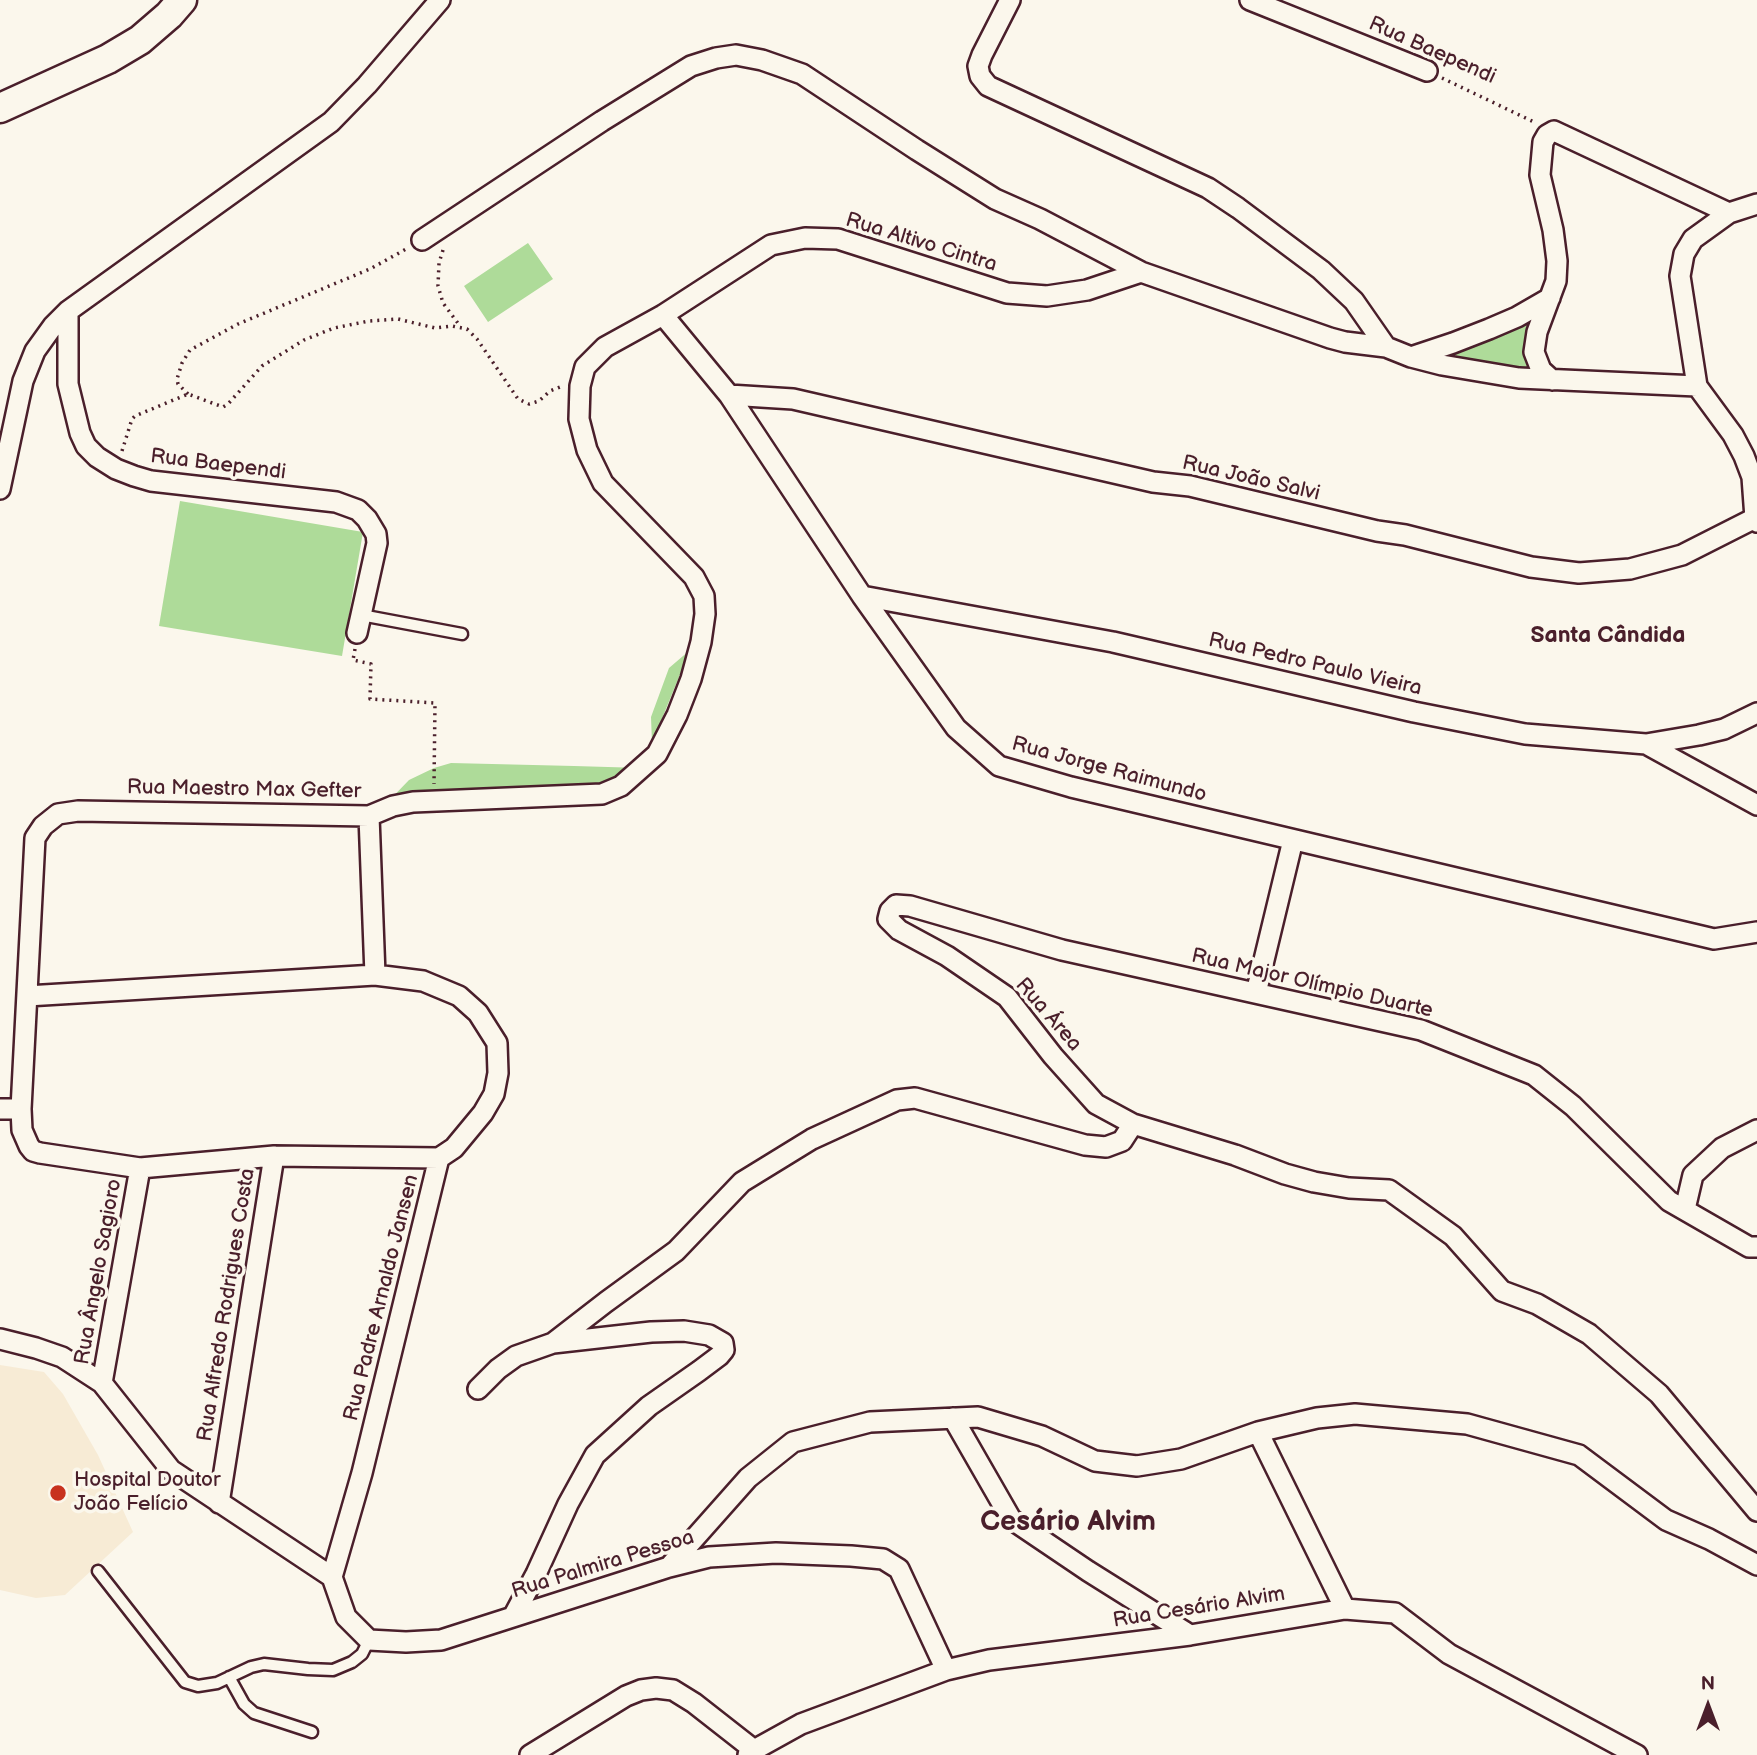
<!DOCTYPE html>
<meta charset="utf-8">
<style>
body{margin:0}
#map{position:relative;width:1757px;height:1755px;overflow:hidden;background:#fbf7ec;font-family:"Balsamiq Sans",sans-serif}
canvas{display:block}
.north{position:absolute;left:1673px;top:1671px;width:70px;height:70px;-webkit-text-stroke:5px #fbf7ec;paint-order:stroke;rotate:0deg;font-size:19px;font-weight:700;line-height:28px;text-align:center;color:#4a1f2b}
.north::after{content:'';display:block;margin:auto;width:24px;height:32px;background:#4a1f2b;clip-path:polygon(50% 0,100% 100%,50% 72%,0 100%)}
</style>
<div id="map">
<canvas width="1757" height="1755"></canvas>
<div class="north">N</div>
</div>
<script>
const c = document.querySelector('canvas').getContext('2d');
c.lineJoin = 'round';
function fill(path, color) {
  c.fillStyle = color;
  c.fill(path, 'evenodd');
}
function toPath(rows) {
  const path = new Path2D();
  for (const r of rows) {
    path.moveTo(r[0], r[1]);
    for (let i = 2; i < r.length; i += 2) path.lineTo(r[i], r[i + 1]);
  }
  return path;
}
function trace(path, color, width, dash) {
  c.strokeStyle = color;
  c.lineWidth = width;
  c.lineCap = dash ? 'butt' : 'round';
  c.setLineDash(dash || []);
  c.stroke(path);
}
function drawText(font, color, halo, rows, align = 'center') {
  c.font = font + ' "Balsamiq Sans",sans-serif';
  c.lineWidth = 7;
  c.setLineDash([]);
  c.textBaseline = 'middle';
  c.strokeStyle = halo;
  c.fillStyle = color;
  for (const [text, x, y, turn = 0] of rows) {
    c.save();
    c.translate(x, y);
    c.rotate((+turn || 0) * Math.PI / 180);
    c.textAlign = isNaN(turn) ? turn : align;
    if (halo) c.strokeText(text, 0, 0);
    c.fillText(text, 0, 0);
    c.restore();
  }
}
const built = toPath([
 [0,1365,44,1372,63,1394,98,1455,133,1532,65,1595,36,1598,0,1590]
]);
const green = toPath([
 [528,243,553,279,488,322,464,286],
 [1534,316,1535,371,1435,354],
 [180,501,363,532,342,656,159,626],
 [690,650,652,743,651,717,669,668],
 [451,763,574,766,642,768,621,786,380,810,409,780,434,768]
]);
const path = toPath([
 [1442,78,1536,123],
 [443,250,439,263,438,286,443,303,460,326],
 [188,394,178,384,177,379,182,363,190,350,238,324,370,269,408,248],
 [122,451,132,419,135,416,188,394,223,407,228,404,262,366,304,340,334,328,369,321,398,319,435,328,452,326,467,329,477,339,518,399,529,404,539,401,550,391,560,387],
 [355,649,353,660,371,664,370,699,435,703,434,784]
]);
const lane = toPath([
 [361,615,462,634],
 [98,1571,185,1682,198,1686,217,1683,251,1667,264,1664,308,1669,333,1670,352,1662,362,1654,369,1640],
 [229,1677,244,1704,254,1713,312,1732]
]);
const street = toPath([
 [1010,0,982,55,978,66,980,76,988,86,1208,188,1238,208,1321,270,1354,301,1386,347],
 [1250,0,1427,71],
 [1757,204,1729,213,1693,239,1684,254,1680,276,1697,386,1733,435,1744,456,1752,477,1755,518,1757,522],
 [422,240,602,121,691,66,716,58,736,55,762,60,802,74,917,150,995,199,1040,219,1141,272,1330,338,1345,342,1386,347,1411,357,1442,365,1519,378,1697,386],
 [68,311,68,384,80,433,86,446,97,457,116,469,134,476,151,481,336,502,358,510,367,519,376,534,377,543,357,633],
 [663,315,729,395,862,596,956,728,999,766,1071,787,1714,939,1757,932],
 [1411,357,1453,343,1489,329,1517,317,1550,298],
 [1552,380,1541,370,1534,352,1537,332,1556,281,1557,261,1553,230,1540,175,1543,142,1547,135,1554,131,1729,213],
 [729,395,793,399,1153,482,1190,486,1377,531,1405,535,1531,567,1579,573,1630,569,1682,555,1755,518],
 [0,489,23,381,35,351,53,326,68,311,331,122,367,85,440,0],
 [862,596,1113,642,1414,712,1525,734,1646,744,1699,735,1724,729,1757,713],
 [1646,744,1757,805],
 [369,816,375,975],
 [1256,993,1293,840],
 [0,1109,21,1109,22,1130,29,1146,33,1151,40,1153,140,1168,274,1156,439,1158],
 [21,1109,35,838,43,826,58,814,78,811,369,816,393,806,413,802,602,794,621,786,657,754,677,715,691,679,701,642,705,614,704,596,694,577,603,483,587,450,579,419,580,386,585,367,605,347,663,315,771,245,805,238,838,239,1007,293,1047,296,1087,290,1141,272],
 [1685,1209,1693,1175,1722,1148,1757,1130],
 [1757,1247,1749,1247,1669,1201,1573,1106,1534,1075,1421,1030,1062,950,910,906,896,905,890,911,888,919,899,930,947,956,1007,997,1053,1056,1096,1104,1133,1124,1235,1155,1285,1174,1314,1182,1349,1188,1389,1190,1453,1236,1502,1291,1537,1304,1589,1334,1659,1394,1757,1511],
 [0,1339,36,1348,62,1357,102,1383,171,1470,332,1577,362,1473,439,1158,454,1148,483,1113,494,1094,498,1073,497,1043,478,1013,459,996,423,981,375,975,27,996],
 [102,1383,140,1168],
 [478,1389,498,1369,516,1356,553,1343,606,1302,676,1251,742,1182,812,1139,897,1100,915,1098,1085,1145,1106,1147,1122,1141,1133,1124],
 [953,1418,1011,1519,1088,1571,1190,1635],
 [1258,1432,1345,1609],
 [219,1503,274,1156],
 [669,1567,748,1478,793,1442,870,1422,978,1417,1042,1436,1095,1461,1137,1466,1181,1459,1258,1432,1317,1418,1355,1414,1467,1424,1579,1455,1666,1520,1709,1539,1757,1565],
 [332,1577,346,1617,369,1640,406,1642,441,1640,669,1567,709,1557,776,1553,851,1556,883,1559,899,1569,946,1670],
 [514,1615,536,1574,568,1504,595,1455,649,1406,699,1371,719,1356,724,1350,723,1343,709,1335,684,1331,651,1332,553,1343],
 [530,1755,626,1696,641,1690,656,1688,673,1690,694,1703,754,1750],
 [748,1755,754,1750,801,1724,946,1670,989,1660,1190,1635,1345,1609,1395,1613,1449,1654,1637,1755]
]);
const secondary = toPath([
 [0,108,108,59,140,40,169,15,182,0]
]);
const markers = [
 [58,1493,9,"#c8321e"]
];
const streetNames = [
 ["Rua Baependi",1432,51,24],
 ["Rua Altivo Cintra",921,243,17],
 ["Rua Baependi",218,465,7],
 ["Rua João Salvi",1251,479,13],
 ["Rua Pedro Paulo Vieira",1315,665,13],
 ["Rua Jorge Raimundo",1109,770,15],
 ["Rua Maestro Max Gefter",244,790,1],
 ["Rua Major Olímpio Duarte",1312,984,13],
 ["Rua Área",1048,1015,49],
 ["Rua Ângelo Sagioro",99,1272,-80],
 ["Rua Padre Arnaldo Jansen",382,1298,-76],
 ["Rua Alfredo Rodrigues Costa",227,1305,-81],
 ["Rua Palmira Pessoa",603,1565,-17],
 ["Rua Cesário Alvim",1199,1608,-9]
];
const poiNames = [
 ["Hospital Doutor",74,1481],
 ["João Felício",74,1505]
];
const neighbourhoodNames = [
 ["Santa Cândida",1608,636]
];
const districtNames = [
 ["Cesário Alvim",1068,1523]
];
fill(built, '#f7ebd5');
fill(green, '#aedb99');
trace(lane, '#4a1f2b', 15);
trace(street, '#4a1f2b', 24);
trace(secondary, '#4a1f2b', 33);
trace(path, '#4a1f2b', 3.5, [2, 5]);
trace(lane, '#fbf7ec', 10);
trace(street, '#fbf7ec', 19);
trace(secondary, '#fbf7ec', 28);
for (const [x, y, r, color] of markers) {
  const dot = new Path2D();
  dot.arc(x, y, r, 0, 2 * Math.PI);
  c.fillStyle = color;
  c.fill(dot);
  trace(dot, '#fbf7ec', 2.5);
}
drawText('21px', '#4a1f2b', '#fbf7ec', streetNames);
drawText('21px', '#4a1f2b', '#fbf7ec', poiNames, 'left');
drawText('bold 23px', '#4a1f2b', '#fbf7ec', neighbourhoodNames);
drawText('bold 28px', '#4a1f2b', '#fbf7ec', districtNames);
</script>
